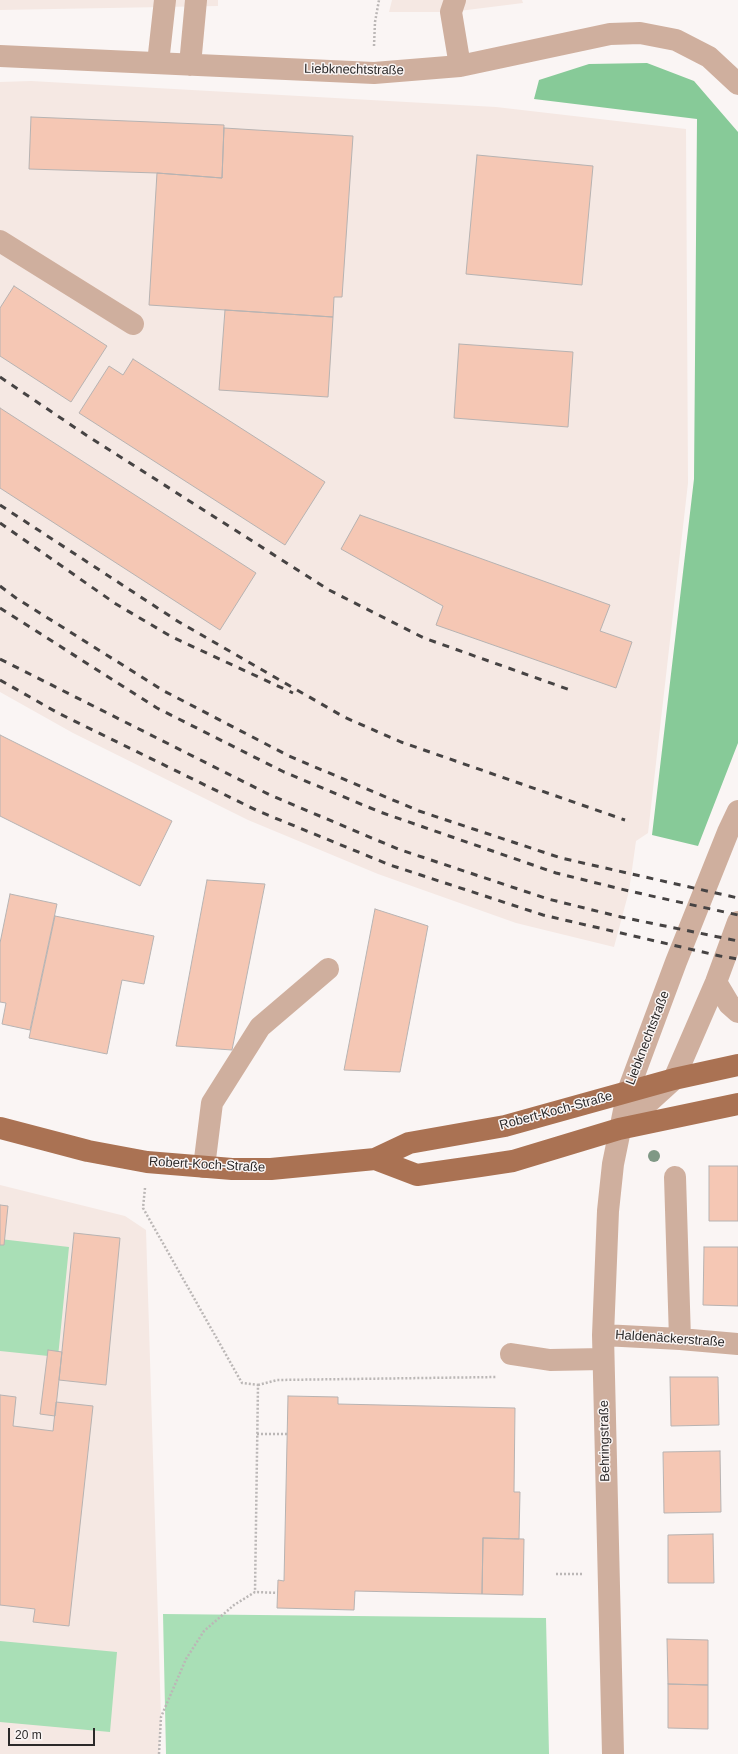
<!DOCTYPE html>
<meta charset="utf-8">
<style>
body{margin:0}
#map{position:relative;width:738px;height:1754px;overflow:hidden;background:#faf5f4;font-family:Helvetica,sans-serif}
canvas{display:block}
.scale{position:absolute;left:8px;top:1728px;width:87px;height:18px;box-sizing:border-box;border:2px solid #2b2929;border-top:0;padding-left:5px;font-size:12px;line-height:14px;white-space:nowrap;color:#2b2929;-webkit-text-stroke:3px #faf5f4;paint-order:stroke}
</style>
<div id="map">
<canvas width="738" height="1754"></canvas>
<div class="scale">20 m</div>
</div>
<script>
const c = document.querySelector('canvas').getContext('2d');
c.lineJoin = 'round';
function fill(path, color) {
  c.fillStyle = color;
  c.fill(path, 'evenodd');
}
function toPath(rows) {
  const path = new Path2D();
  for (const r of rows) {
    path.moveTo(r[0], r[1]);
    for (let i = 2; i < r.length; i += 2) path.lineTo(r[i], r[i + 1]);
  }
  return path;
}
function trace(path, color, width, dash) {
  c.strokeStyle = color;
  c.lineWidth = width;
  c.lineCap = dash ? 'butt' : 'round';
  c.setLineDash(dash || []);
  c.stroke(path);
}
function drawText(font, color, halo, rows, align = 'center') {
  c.font = font + ' Helvetica,sans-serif';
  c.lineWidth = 3;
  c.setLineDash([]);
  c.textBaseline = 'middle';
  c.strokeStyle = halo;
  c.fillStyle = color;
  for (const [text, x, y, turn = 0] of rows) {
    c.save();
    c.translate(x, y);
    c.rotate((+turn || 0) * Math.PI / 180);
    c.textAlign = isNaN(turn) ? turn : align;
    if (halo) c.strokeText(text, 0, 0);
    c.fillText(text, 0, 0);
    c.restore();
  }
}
const built = toPath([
 [0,0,218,0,218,6,0,10],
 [392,0,522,0,523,3,451,12,389,12],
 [31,81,496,107,686,129,688,483,648,833,636,841,629,891,614,947,516,923,378,874,248,820,73,733,0,692,0,82],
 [0,1185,125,1216,146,1230,161,1717,159,1754,0,1754]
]);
const green = toPath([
 [0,1239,69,1247,58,1357,0,1351],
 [163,1614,546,1618,549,1754,166,1754],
 [0,1641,117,1652,110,1732,0,1722]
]);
const forest = toPath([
 [647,63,694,81,738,132,738,743,698,846,652,835,694,479,697,119,534,99,539,80,589,64]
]);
const building = toPath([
 [31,117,224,125,222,178,157,173,29,169,31,117],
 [224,128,353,136,342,297,334,297,333,317,149,305,157,173,222,178,224,128],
 [477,155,593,166,582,285,466,274,477,155],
 [14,286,107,346,71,402,0,356,0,308,14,286],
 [225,310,333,317,328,397,219,390,225,310],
 [459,344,573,352,568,427,454,418,459,344],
 [133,359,325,482,285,545,79,413,109,366,123,375,133,359],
 [0,408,256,573,220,630,0,488,0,408],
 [360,515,610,605,600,631,632,642,616,688,436,625,443,606,341,549,360,515],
 [0,735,172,821,140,886,0,816,0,735],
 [207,880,265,884,232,1050,176,1046,207,880],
 [10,894,57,904,30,1030,2,1024,6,1003,0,1002,0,943,10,894],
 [375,909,428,926,400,1072,344,1070,375,909],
 [55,916,154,936,144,984,122,980,107,1054,29,1038,55,916],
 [709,1166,738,1166,738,1221,709,1221,709,1166],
 [0,1205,8,1206,4,1245,0,1245,0,1205],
 [74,1233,120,1238,106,1385,59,1380,74,1233],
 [704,1247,738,1247,738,1306,703,1305,704,1247],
 [48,1350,62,1352,55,1416,40,1414,48,1350],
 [670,1377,718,1377,719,1425,671,1426,670,1377],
 [0,1395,16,1397,13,1426,53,1431,56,1402,93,1406,69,1626,33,1622,35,1609,0,1605,0,1395],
 [288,1396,338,1397,338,1404,515,1408,514,1492,520,1492,519,1539,483,1538,482,1594,355,1591,354,1610,277,1608,278,1580,284,1581,288,1396],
 [720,1451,721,1512,664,1513,663,1452,720,1451],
 [713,1534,714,1583,668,1583,668,1535,713,1534],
 [483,1538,524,1539,523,1595,482,1594,483,1538],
 [667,1639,708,1640,708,1685,668,1684,667,1639],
 [668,1684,708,1685,708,1729,668,1728,668,1684]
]);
const path = toPath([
 [374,46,375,22,379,0],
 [145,1188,143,1208,242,1383,258,1385,255,1592],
 [258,1385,277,1380,497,1377],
 [257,1434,288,1434],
 [556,1574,583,1574],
 [159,1754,161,1717,186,1659,204,1631,234,1605,255,1592,278,1593]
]);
const minor = toPath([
 [455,0,451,12,460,66],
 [0,56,374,73,460,66,610,34,640,33,676,40,709,57,738,84],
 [158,63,165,0],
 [190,65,196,0],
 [0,241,133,324],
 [716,982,729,1004,738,1012],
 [619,1129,674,1079,716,982,738,922],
 [204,1167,212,1103,260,1027,328,969],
 [675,1177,680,1339],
 [603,1335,680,1339,738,1344],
 [511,1354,550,1360,603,1359],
 [613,1754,603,1335,608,1211,613,1164,628,1091,676,962,728,832,738,811]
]);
const major = toPath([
 [0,1128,88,1151,147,1162,232,1169,271,1169,375,1159,409,1143,505,1126,674,1079,738,1065],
 [375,1159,417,1175,480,1166,513,1161,619,1129,738,1104]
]);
const rail = toPath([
 [0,377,86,435,329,590,424,638,573,691],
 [0,505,179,622,344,717,401,742,625,820],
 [0,523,116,604,172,637,293,693],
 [0,586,16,598,164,691,289,756,419,811,561,858,738,898],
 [0,608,157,708,284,772,380,812,556,873,629,891,738,915],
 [0,659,270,795,398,849,548,899,621,917,738,941],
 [0,680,58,713,258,811,390,865,543,915,720,956,738,959]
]);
const trees = [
 [654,1156]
];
const streetNames = [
 ["Liebknechtstraße",354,70,1],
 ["Liebknechtstraße",648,1038,-69],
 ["Robert-Koch-Straße",556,1111,-15],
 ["Robert-Koch-Straße",207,1165,3],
 ["Haldenäckerstraße",670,1339,4],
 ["Behringstraße",605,1441,-91]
];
fill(built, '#f5e8e3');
fill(green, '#a9dfb6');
fill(forest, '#87ca98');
fill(building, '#f5c7b4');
trace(building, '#b7b3b2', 1);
trace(path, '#bbb7b6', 2.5, [2, 2]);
trace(minor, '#cfaf9e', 22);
trace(major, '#aa7253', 22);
trace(rail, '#464343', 3, [7, 7]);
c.fillStyle = '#7f9885';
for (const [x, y] of trees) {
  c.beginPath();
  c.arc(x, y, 6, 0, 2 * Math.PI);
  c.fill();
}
drawText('13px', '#2b2929', '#faf5f4', streetNames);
</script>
